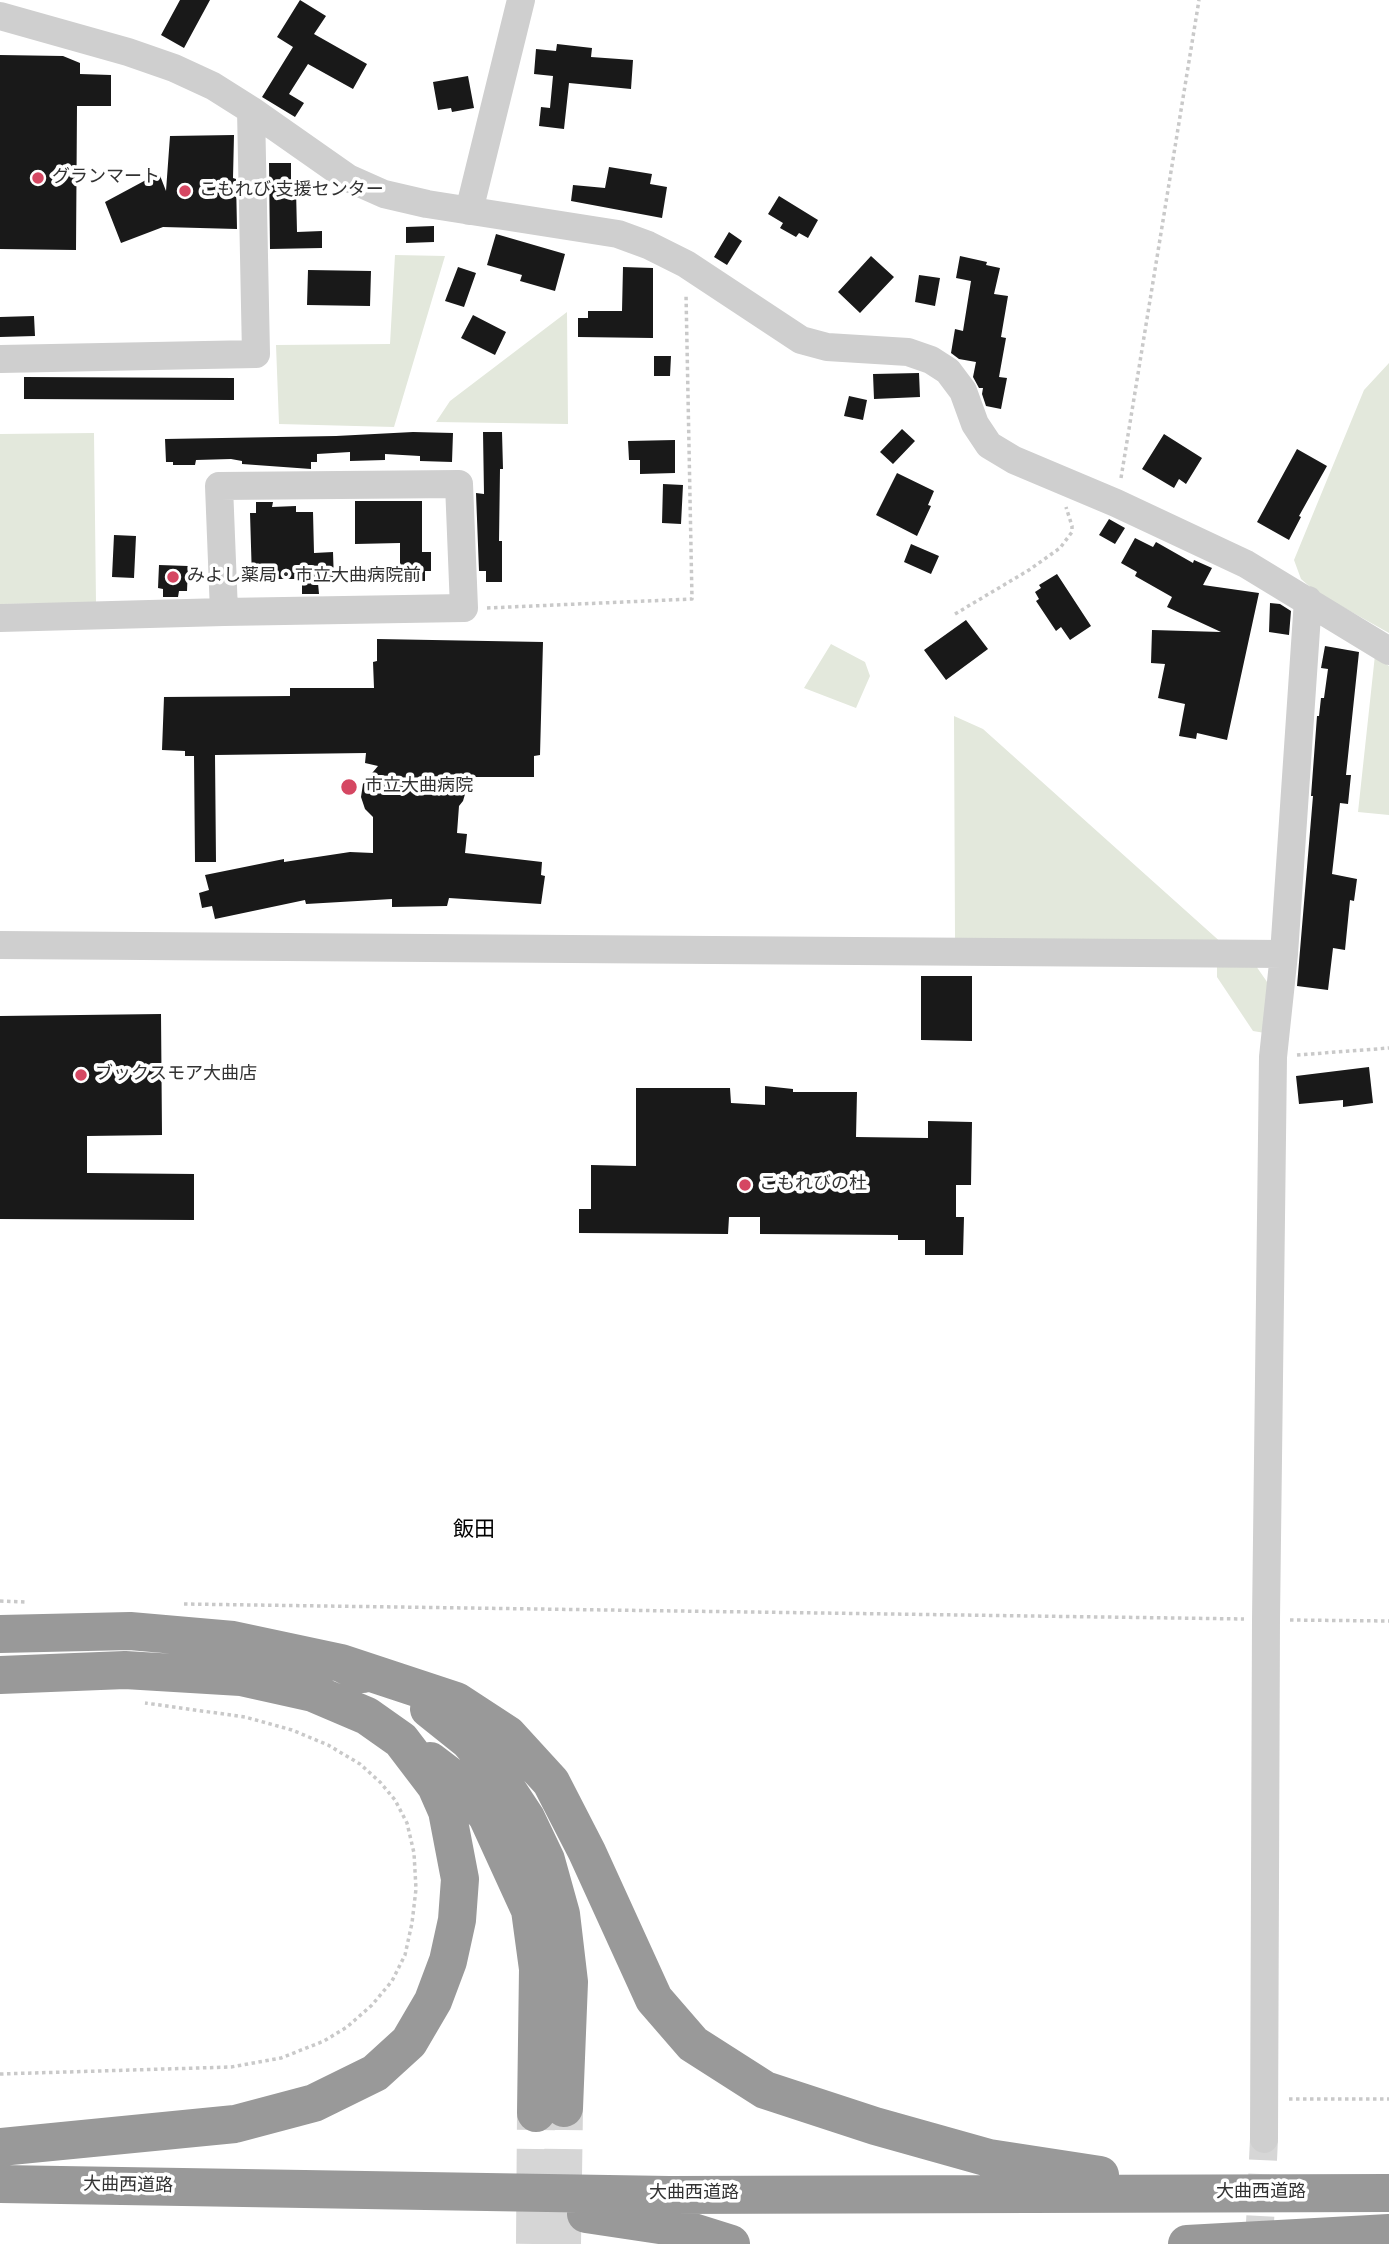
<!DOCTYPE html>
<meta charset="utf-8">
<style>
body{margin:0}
canvas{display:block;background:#fff}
</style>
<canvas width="1389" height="2244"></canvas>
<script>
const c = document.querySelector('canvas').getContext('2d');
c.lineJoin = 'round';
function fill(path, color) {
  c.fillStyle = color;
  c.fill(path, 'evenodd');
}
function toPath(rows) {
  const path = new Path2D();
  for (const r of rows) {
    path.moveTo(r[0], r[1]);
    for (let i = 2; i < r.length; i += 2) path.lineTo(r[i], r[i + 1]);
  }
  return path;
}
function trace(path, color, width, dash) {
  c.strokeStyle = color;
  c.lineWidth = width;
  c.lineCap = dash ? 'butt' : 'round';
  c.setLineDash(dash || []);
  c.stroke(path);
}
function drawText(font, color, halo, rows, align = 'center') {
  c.font = font + ' "Nunito Sans","Noto Sans JP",sans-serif';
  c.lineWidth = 7;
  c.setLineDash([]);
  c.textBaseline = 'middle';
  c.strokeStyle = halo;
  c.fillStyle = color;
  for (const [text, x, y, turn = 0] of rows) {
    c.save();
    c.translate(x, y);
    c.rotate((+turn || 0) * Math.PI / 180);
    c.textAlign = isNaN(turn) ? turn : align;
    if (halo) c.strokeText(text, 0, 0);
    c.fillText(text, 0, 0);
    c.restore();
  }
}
const green = toPath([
 [395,255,445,256,394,427,279,424,276,345,390,344],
 [567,312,568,424,436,422,450,401],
 [1389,363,1389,633,1316,592,1301,579,1294,560,1364,390],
 [94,433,96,603,0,604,0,434],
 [831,644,865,662,870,676,856,708,804,688],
 [1375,655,1389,666,1389,815,1358,812],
 [954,716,983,729,1224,945,955,938],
 [1217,966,1256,966,1272,989,1265,1033,1253,1031,1217,977]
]);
const building = toPath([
 [180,0,210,0,184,48,161,35],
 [300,0,326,16,314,34,367,64,353,89,308,64,289,94,304,103,295,117,262,97,293,47,277,37],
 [557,44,592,48,591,57,633,60,631,89,569,83,564,129,539,126,541,107,550,108,553,76,534,74,536,49,556,51],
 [0,55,63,56,80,63,80,74,111,75,111,106,77,106,76,250,0,249],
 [468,76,474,108,452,112,451,108,438,110,433,82],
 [234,135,233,178,236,179,237,229,163,227,121,243,105,202,159,173,166,191,170,136],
 [269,163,291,163,291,189,296,189,297,232,322,231,322,248,270,249],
 [609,167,652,174,650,184,667,187,662,218,571,201,573,185,605,188],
 [779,196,818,220,808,238,799,233,796,237,780,228,783,223,768,214],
 [434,226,434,242,406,243,406,227],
 [729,232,742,241,727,265,714,257],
 [496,234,565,254,555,291,520,281,522,275,487,265],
 [871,256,894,277,860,313,838,292],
 [960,256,987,262,986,265,1000,268,994,294,1008,296,1001,337,1006,338,999,377,1007,378,1001,409,986,406,982,394,983,388,979,388,973,377,976,362,959,359,951,353,955,329,963,331,971,281,956,278],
 [458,267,476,273,464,307,445,301],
 [623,267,653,268,653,338,578,337,578,318,588,318,588,311,622,311],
 [308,270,371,271,370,306,307,305],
 [919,275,940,278,935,306,915,302],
 [473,315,506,332,495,355,461,338],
 [34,316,35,336,0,337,0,317],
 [654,356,671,356,670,376,654,376],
 [919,373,920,397,874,399,873,374],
 [24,377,234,378,234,400,24,399],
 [849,396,867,400,863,420,844,416],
 [902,429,915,441,893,464,880,452],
 [413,432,453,433,452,462,420,461,420,456,385,454,385,460,350,461,350,452,317,454,317,462,311,462,311,469,242,464,242,461,231,459,196,460,195,465,173,465,173,462,166,462,165,439,336,436],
 [483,432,502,432,503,469,500,469,499,541,502,541,502,582,486,582,486,571,479,571,476,493,484,494],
 [1164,434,1202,458,1186,484,1179,479,1174,488,1142,469],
 [675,440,675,473,640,474,640,460,629,460,628,441],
 [1297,449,1327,466,1299,516,1301,517,1289,540,1257,522],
 [897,473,934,491,928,505,931,506,917,536,876,515],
 [663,484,683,485,681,524,662,523],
 [355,501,422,501,422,552,431,552,431,571,425,571,425,581,400,581,400,543,355,544],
 [256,502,273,502,272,507,296,506,296,512,313,512,314,553,333,552,334,582,318,583,319,594,302,594,302,579,252,579,250,513,256,513],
 [1109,519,1125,528,1115,544,1099,535],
 [114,535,136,536,134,578,112,577],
 [1135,538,1153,547,1156,542,1193,563,1194,560,1212,568,1203,585,1259,593,1227,740,1197,733,1196,739,1179,736,1185,704,1158,698,1165,664,1151,663,1152,630,1221,632,1167,607,1172,597,1135,576,1137,572,1121,563],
 [911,544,939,556,931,574,904,562],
 [159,565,188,566,187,591,179,591,178,597,163,597,163,589,158,588],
 [1057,574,1091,626,1070,640,1061,627,1056,631,1036,601,1039,599,1035,592,1041,588,1039,585],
 [1270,603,1280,604,1291,611,1289,635,1269,632],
 [966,620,988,649,946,680,924,650],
 [377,639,543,642,540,755,534,756,534,777,470,777,463,801,459,806,457,833,467,834,465,853,542,862,541,875,545,876,541,904,449,898,447,906,392,907,392,899,306,904,305,900,215,919,212,906,202,908,199,893,209,890,205,875,284,859,284,862,350,852,373,853,373,817,365,809,361,797,363,784,378,766,365,763,366,753,215,755,216,862,195,862,194,756,185,756,185,751,162,750,164,697,290,696,290,688,374,688,373,662,377,661],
 [1325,646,1359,652,1346,775,1351,775,1348,804,1340,803,1332,874,1357,879,1354,901,1350,900,1345,950,1333,948,1328,990,1297,986,1313,796,1311,796,1317,716,1319,716,1321,698,1324,698,1328,669,1321,668],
 [921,976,972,976,972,1041,921,1040],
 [161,1014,162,1135,87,1136,87,1173,194,1174,194,1220,0,1219,0,1016],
 [1369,1067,1373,1103,1343,1107,1343,1100,1299,1104,1296,1076],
 [765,1086,793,1089,793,1092,857,1092,856,1137,928,1138,928,1121,972,1122,971,1185,956,1185,956,1217,964,1217,963,1255,925,1255,925,1240,898,1240,898,1235,760,1234,760,1217,729,1217,728,1234,579,1233,579,1209,591,1209,591,1165,636,1166,636,1088,730,1088,731,1103,765,1105]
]);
const minorTunnel = toPath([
 [1259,2244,1264,2139]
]);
const highwayTunnel = toPath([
 [535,2244,536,2113],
 [562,2244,564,2108]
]);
const path = toPath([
 [1121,478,1199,0],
 [487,608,692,599,686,294],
 [955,614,1029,570,1060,548,1072,532,1072,526,1066,507],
 [1297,1055,1389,1048],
 [0,1601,26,1602],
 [184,1604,1244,1619],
 [1290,1620,1389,1621],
 [0,2074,231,2067,281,2058,324,2041,347,2027,372,2005,392,1981,405,1955,412,1923,416,1889,414,1853,407,1823,395,1800,380,1782,360,1764,328,1745,292,1730,245,1717,145,1703],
 [1289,2099,1389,2099]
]);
const minor = toPath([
 [0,16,128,52,174,68,213,86,251,110,348,178,384,194,427,204,618,234,648,245,686,264,801,340,827,347,908,352,931,360,948,371,963,391,975,424,989,445,1014,460,1116,503,1246,564,1389,651],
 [469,211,521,0],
 [0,359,256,354,251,110],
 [0,618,224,612,219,486,459,484,464,608,224,612],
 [0,945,1284,954],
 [1264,2139,1266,1619,1273,1057,1284,954,1308,600]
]);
const highway = toPath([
 [0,1634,130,1631,233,1640,341,1663,363,1674],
 [341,1663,456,1701,508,1735,551,1782,587,1852,654,1999,693,2044,765,2090,875,2126,989,2158,1100,2175],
 [0,1675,125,1670,241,1677,313,1693,367,1716,401,1740,436,1786,447,1811,460,1879,457,1920,448,1961,433,2001,409,2042,375,2073,314,2103,235,2124,0,2147],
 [429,1709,469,1741,495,1771,526,1818,546,1860,561,1914,569,1982,564,2108],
 [430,1761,459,1783,487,1816,530,1910,538,1969,536,2113],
 [0,2184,669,2195,1389,2193],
 [586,2214,680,2228,731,2244],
 [1187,2244,1389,2233]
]);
const markers = [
 [38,178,7,"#d54762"],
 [185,191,7,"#d54762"],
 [173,577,7,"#d54762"],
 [349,787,9,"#d54762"],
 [81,1075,7,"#d54762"],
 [745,1185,7,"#d54762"]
];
const poiNames = [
 ["グランマート",52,178],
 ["こもれび 支援センター",199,191],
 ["みよし薬局・市立大曲病院前",187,577],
 ["市立大曲病院",365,787],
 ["ブックスモア大曲店",95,1075],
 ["こもれびの杜",759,1185]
];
const streetNames = [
 ["大曲西道路",128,2186,1],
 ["大曲西道路",1261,2193],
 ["大曲西道路",694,2194]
];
const quarterNames = [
 ["飯田",474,1531]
];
fill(green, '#e3e8dc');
fill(building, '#191919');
trace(minorTunnel, '#d6d6d6', 28, [28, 14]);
trace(highwayTunnel, '#d6d6d6', 38, [38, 19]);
trace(path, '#c9c9c9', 3.5, [3.5, 3.5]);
trace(minor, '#cfcfcf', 28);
trace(highway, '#999', 38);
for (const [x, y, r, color] of markers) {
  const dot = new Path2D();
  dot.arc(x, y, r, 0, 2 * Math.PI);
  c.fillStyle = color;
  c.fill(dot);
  trace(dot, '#fff', 2.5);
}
drawText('18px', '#323232', '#fff', poiNames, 'left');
drawText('18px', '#323232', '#fff', streetNames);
drawText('21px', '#000', '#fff', quarterNames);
</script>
